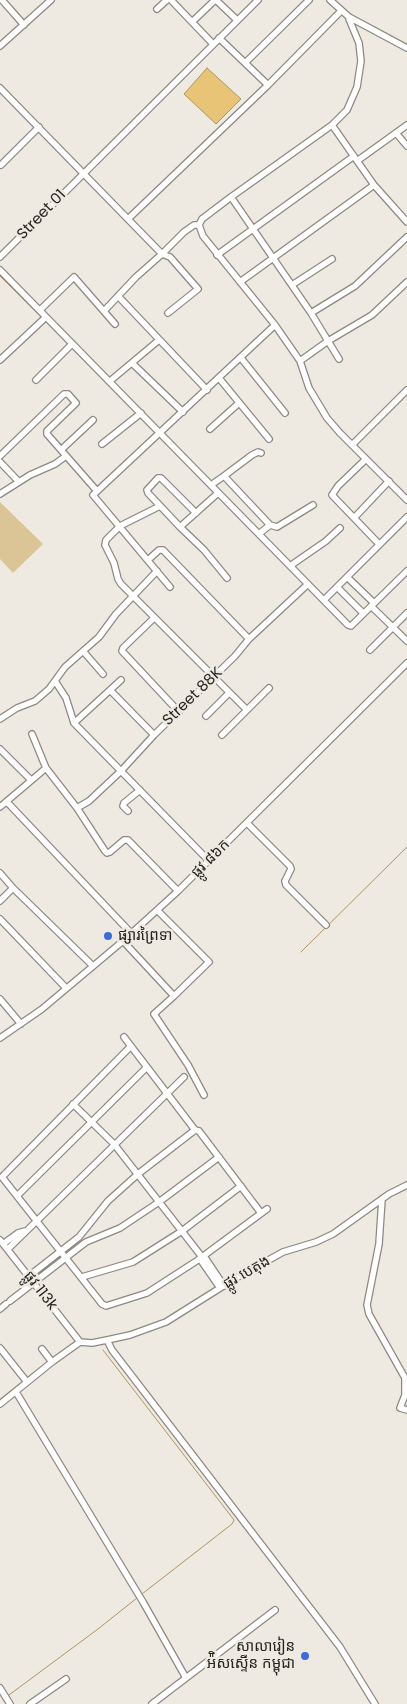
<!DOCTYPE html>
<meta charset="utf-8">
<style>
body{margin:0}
canvas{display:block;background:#eeeae1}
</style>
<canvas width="407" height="1704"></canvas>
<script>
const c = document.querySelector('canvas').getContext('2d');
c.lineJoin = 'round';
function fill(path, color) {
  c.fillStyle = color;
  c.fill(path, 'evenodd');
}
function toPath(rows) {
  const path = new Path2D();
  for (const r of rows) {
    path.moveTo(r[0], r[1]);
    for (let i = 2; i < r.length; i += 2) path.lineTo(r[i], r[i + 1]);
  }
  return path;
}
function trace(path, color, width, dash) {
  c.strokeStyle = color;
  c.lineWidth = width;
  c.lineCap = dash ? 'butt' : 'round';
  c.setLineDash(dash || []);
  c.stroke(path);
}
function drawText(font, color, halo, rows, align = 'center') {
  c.font = font + ' Poppins,"Noto Sans Khmer",sans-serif';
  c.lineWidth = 5;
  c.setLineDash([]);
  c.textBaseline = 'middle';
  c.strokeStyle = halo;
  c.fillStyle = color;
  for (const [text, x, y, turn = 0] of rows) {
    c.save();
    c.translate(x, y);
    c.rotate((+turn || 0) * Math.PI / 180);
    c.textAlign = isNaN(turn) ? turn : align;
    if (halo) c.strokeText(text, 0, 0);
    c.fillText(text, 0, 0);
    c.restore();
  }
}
const green = toPath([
 [0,502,43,544,13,573,0,559]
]);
const water = toPath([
 [207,68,241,99,216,124,184,94,207,68]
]);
const stream = toPath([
 [0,276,42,318],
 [45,321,69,344],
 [71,347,137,414],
 [301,952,407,847],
 [103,1350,234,1520,232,1524,142,1594],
 [9,1695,98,1629,137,1598]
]);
const minor = toPath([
 [2,0,24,25],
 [171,0,213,44],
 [216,0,237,20],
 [330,0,349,17,407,48],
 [157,9,167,0],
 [349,17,349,19,359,43,361,61,357,87,347,110,332,125,231,197,202,219,199,225,203,236,275,325,300,361,309,388,327,418,340,433,407,500],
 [192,22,215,0],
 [219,38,268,85],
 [0,46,51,0],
 [245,63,309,0],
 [0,88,162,254,184,232,194,225,199,225],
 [332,125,374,185,407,222],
 [396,133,407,146],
 [357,161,407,125],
 [1,165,39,127],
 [231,197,311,313,339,359],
 [128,219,268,85,341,11],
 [217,255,354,156],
 [0,257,258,0],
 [0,270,348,625,351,626,407,571],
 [240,282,374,185],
 [292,285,332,259],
 [118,296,207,390],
 [40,310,74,277,115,324],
 [104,311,136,277,162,254,170,257,198,289,168,313],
 [311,313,355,286,407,237],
 [241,358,285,413],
 [0,360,46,317],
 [300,361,328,341,372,315,407,282],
 [132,363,183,412],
 [219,378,269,439],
 [36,380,72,344],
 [110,381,159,340],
 [210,429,239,403],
 [102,444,141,413],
 [352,445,407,390],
 [61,450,93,420],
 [0,456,64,394,68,394,76,403,47,431,47,434,97,491],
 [366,459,338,486,332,495,379,544],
 [0,462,19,482],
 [224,476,252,455,258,452,261,453],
 [211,485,224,476,270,525],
 [0,494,30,475,55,464,66,456],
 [160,506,120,526,106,540,105,545,114,563,118,579,121,584,247,710],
 [196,513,161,478,158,478,147,490,148,493,180,527,204,550,227,578],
 [354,518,389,481],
 [180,527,218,493],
 [260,533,270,525,277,527,313,505],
 [148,560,159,550,163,550,249,639],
 [290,566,326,541,340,528],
 [347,577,374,603],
 [170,587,93,495,275,325],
 [337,587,363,613],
 [324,600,407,517],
 [371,606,407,641],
 [154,618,123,648,122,651,179,712],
 [370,650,407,613],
 [83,651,103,674],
 [55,681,66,698,74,723,209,861],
 [110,690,154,735],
 [206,716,229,693],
 [0,719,17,708,35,701,49,689,65,667,99,637,116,614,157,571],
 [74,723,121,680],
 [32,734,46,768,77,808,105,851,107,853,110,852,124,840,128,840,178,891],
 [222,735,269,688],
 [0,749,31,780],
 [7,802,131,933],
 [0,807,46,768],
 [77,808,89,801,121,771,154,735,235,656,249,639,308,584],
 [128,811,123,806,124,803,140,790],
 [247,823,290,866,291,869,285,881,286,885,326,925],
 [0,873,13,888,93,966],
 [0,901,13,888],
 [157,910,209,962,174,996],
 [0,919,66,988],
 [123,941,174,996,154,1014,188,1065,204,1095],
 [0,999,21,1024],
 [124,1037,195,1130],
 [0,1038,42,1009,123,941,178,891,407,663],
 [131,1046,2,1177,102,1304,106,1306,147,1293,198,1260,267,1209],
 [73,1104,114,1144,202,1257],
 [18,1195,147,1067],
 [382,1199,379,1244,367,1305,369,1314,405,1378,405,1395,400,1408,407,1410],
 [0,1240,80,1342],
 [3,1244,18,1233,25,1231],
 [8,1249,184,1077],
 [204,1256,224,1286],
 [200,1259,220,1288],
 [29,1276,79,1237,108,1201,138,1174,195,1130,199,1131,261,1213],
 [82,1277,133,1262,182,1231,241,1186],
 [10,1301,86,1242,120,1228,159,1202,219,1157],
 [0,1309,6,1304],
 [107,1340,112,1350,340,1647,375,1704],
 [80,1342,92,1343,107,1340,130,1335,166,1322,236,1278,283,1252,316,1242,333,1234,389,1194,407,1185],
 [0,1348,27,1382],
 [42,1349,52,1362],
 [16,1392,143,1602,186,1678],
 [0,1404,52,1362,80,1342],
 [0,1688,10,1704],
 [30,1704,66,1679],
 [152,1704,275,1610]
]);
const markers = [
 [108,936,5,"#3e6bdc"],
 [305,1656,5,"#3e6bdc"]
];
const streetNames = [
 ["Street 01",42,215,-46],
 ["Street 88K",193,697,-44],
 ["ផ្លូវ ៨៦ក",211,859,-45],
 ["ផ្លូវ បេតុង",247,1273,-30],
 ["ផ្លូវ 113k",40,1291,52]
];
const poiNames = [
 ["ផ្សារព្រៃទា",118,936],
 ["សាលារៀន",295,1647,"right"],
 ["អ៉ិសស្ទើន កម្ពុជា",295,1664,"right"]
];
fill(green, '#dbc496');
fill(water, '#e8c476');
trace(water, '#ae945d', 1);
trace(stream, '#ae945d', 1);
trace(minor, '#8d8982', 8);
trace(minor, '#fff', 5.5);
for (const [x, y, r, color] of markers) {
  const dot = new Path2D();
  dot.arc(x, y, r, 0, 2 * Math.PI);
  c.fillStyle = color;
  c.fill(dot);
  trace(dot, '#eeeae1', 2);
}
drawText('15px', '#262522', '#eeeae1', streetNames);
drawText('15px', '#262522', '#eeeae1', poiNames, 'left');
</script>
